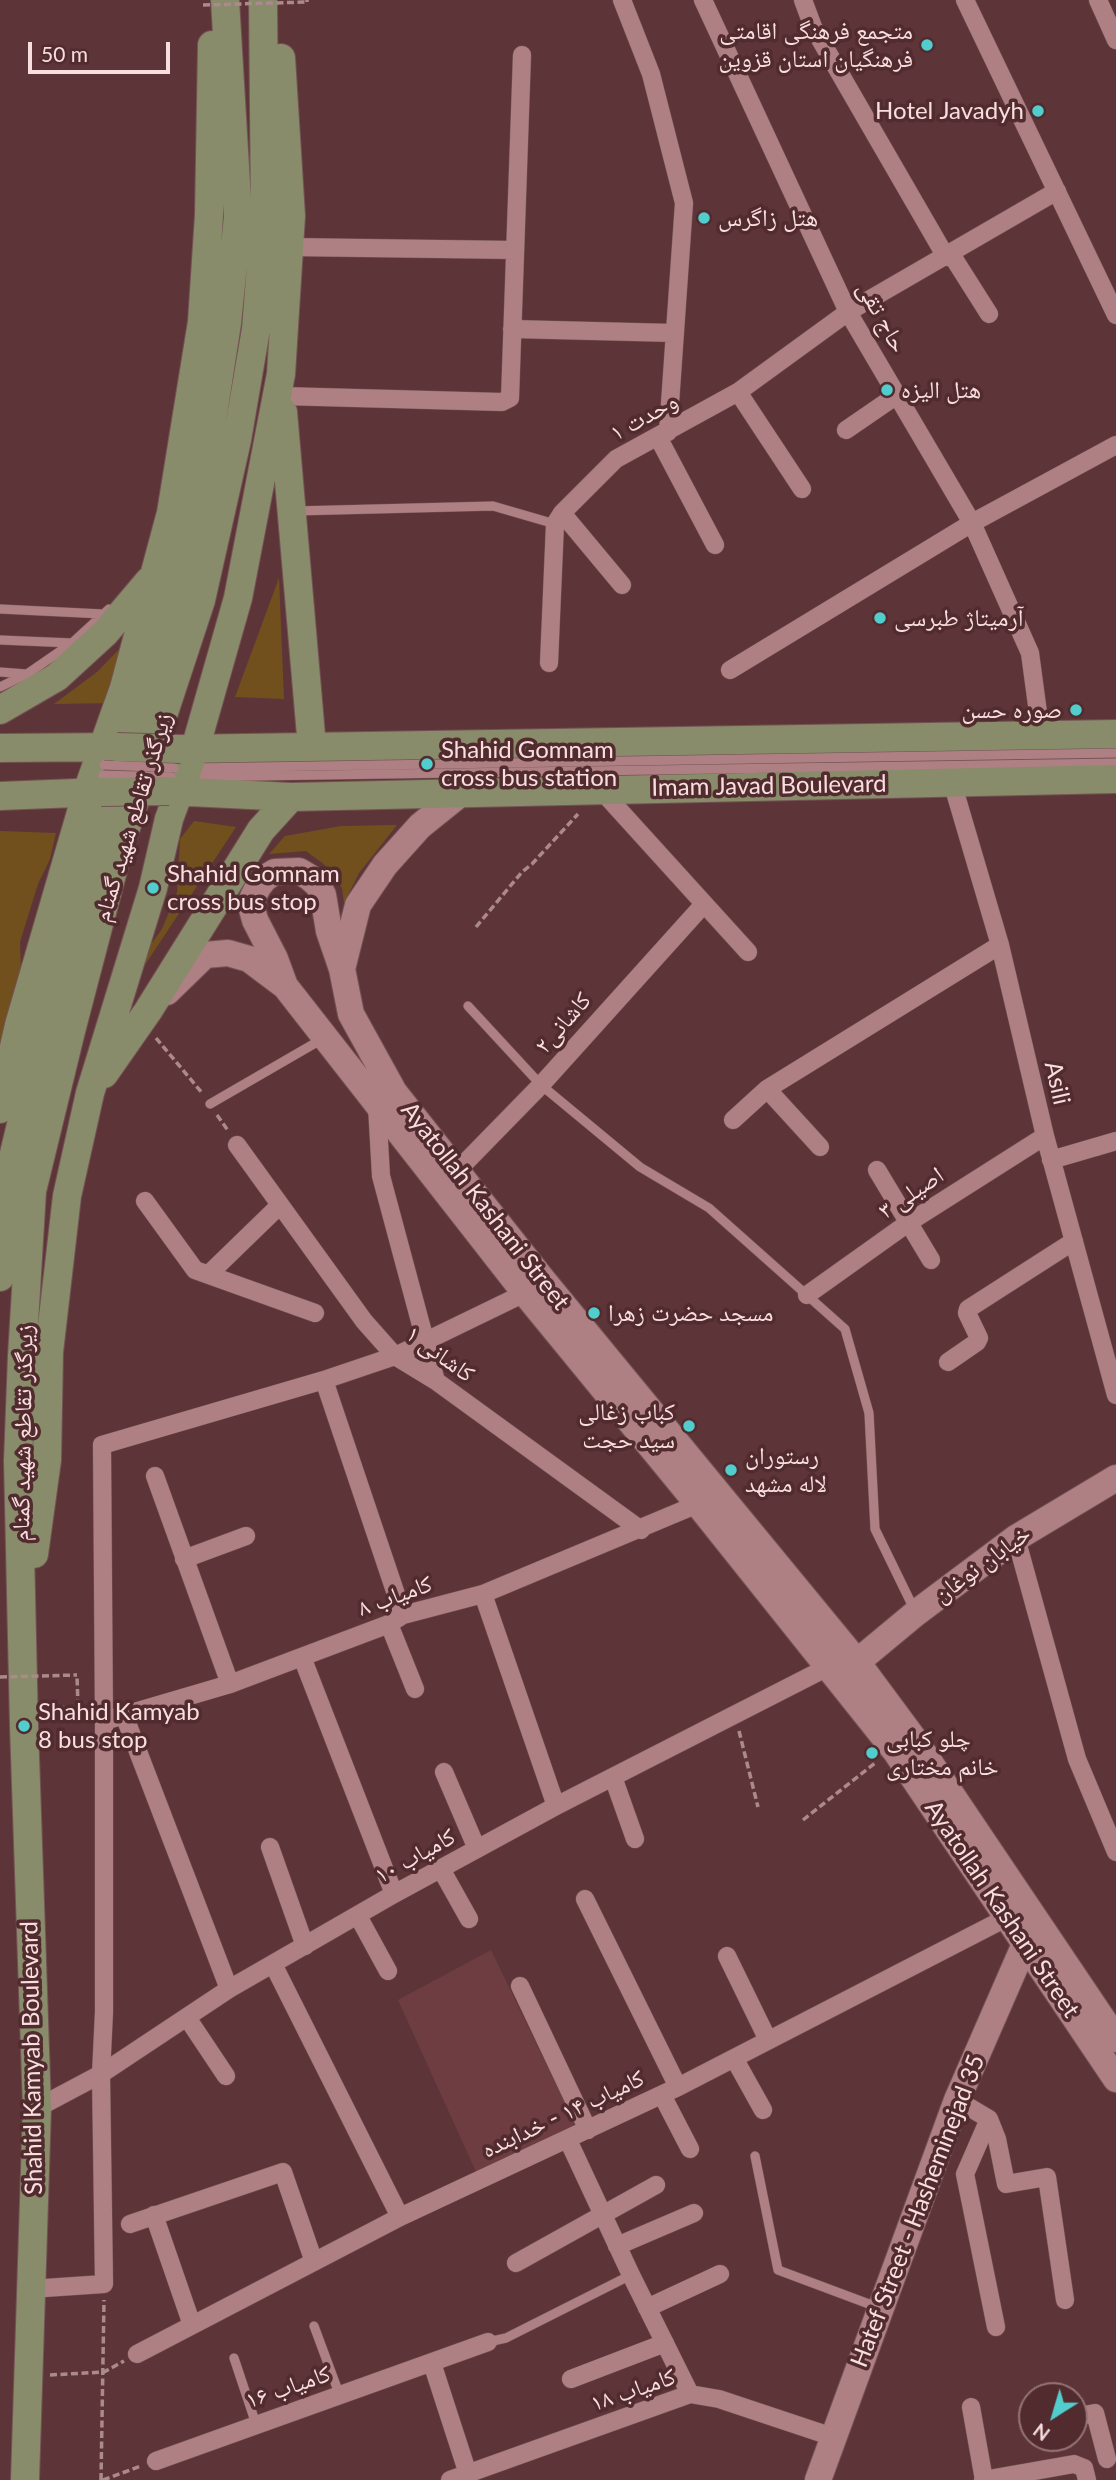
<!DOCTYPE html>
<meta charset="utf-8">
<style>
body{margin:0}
#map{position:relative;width:1116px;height:2480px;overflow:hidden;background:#5d3538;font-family:Lato,sans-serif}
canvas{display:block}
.north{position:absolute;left:1018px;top:2382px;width:70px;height:70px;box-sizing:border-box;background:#512b2e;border:2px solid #947375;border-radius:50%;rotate:217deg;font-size:19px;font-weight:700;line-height:28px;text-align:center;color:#f8dedf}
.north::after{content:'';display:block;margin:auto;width:24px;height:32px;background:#52cdcd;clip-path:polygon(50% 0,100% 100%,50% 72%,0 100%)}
.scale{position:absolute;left:28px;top:42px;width:142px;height:32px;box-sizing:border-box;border:4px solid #f8dedf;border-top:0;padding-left:9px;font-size:21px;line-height:24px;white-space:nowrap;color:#f8dedf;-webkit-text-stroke:5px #512b2e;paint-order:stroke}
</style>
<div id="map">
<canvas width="1116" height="2480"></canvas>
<div class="north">N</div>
<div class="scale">50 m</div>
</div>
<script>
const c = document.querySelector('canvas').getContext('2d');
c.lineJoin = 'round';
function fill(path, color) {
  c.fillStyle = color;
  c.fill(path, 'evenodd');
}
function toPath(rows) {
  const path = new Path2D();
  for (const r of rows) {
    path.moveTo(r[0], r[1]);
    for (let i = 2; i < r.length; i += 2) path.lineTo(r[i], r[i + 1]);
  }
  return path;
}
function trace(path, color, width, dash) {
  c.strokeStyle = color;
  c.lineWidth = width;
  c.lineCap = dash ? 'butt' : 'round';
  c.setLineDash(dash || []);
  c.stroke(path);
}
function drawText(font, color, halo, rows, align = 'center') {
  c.font = font + ' Lato,"Noto Naskh Arabic",sans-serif';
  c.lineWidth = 7;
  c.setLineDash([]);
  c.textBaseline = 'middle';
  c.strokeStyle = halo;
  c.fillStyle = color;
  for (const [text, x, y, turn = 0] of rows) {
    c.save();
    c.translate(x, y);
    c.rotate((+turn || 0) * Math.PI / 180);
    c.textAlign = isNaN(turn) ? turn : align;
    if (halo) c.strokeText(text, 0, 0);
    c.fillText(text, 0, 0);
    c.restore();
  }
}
const built = toPath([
 [491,1950,577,2128,478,2176,398,2000]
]);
const green = toPath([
 [279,578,284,699,235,697],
 [131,637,113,703,54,704,97,672],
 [194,821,236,827,143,968,141,958,162,929,177,893,180,839],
 [397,825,359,873,344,903,342,888,325,865,306,851,269,854,285,836,341,826],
 [0,831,56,833,50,859,38,884,20,942,21,970,0,1047]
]);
const path = toPath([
 [307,0,307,2],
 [476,927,522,872,532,864,578,814],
 [156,1038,203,1094],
 [217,1115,229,1132],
 [47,1708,78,1707,77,1675],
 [739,1731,758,1807],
 [803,1820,875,1763],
 [50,2375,104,2372,124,2361],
 [101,2480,104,2300],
 [103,2480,141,2466]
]);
const lane = toPath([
 [295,511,493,506,555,524],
 [0,609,103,614],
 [0,640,72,643],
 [0,672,26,674],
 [0,687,27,674,72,643,109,609],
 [194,768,1116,753],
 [190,777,1116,763],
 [468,1006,541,1085,640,1167,709,1208,845,1329,869,1413,875,1529,915,1611],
 [210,1104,324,1038],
 [755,2156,778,2270,877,2307],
 [314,2326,340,2396],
 [488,2342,506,2338,631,2275],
 [234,2358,256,2424]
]);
const street = toPath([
 [622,0,651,74,684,203,668,432],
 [703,0,848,312,972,523,1030,653,1041,735],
 [803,0,813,27,946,257],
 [965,0,1116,315],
 [1098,0,1116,40],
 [289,247,515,250],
 [951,254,989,314],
 [512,329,674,333],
 [738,392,802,489],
 [282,396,502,402,510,398,522,55],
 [846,430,897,395],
 [658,437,715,545],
 [562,513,622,585],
 [549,663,555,524,562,513,616,459,738,392,848,312,1057,191],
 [730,670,972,523,1116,445],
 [952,782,1000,945,1045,1136,1116,1395],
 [601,790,748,952],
 [767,1089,820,1147],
 [377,1106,381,1176,436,1381],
 [733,1120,767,1089,1000,945],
 [237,1145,364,1321,395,1356,436,1381,641,1530],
 [1051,1160,1116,1141],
 [877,1170,931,1260],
 [457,1171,541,1085,704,904],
 [145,1201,195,1270,315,1313],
 [210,1273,279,1206],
 [807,1295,908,1223,1045,1136],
 [948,1362,977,1342,979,1338,967,1313,968,1309,1074,1241],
 [324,1380,403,1615],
 [155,1476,230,1684],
 [1016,1538,1077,1759,1116,1852],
 [184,1559,246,1536],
 [483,1594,556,1806],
 [389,1624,415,1689],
 [302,1657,394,1894],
 [124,1715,229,1989],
 [104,1721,230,1684,389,1624,403,1615,483,1594,698,1504],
 [444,1772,477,1849],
 [613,1777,635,1839],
 [270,1847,305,1946],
 [441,1869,469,1919],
 [585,1899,678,2087],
 [358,1916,388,1971],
 [727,1956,768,2040],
 [273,1964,400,2217],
 [520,1986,588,2130],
 [188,2019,226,2076],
 [734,2058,763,2110],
 [662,2095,690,2149],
 [957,2100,989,2119,997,2139,1006,2184,1047,2177,1065,2300],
 [37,2108,101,2074,229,1989,394,1894,556,1806,828,1667],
 [989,2119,965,2174,996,2327],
 [568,2140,631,2275,690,2394],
 [154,2215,192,2325],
 [130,2224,283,2172,314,2262],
 [617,2246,694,2213],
 [516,2263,656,2185],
 [30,2289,104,2284,101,2074,104,2012,104,1721,102,1445,324,1380,395,1356,525,1293],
 [647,2308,720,2274],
 [137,2354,400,2217,678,2087,1008,1917],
 [432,2363,468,2474],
 [571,2379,665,2343],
 [971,2407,984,2480],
 [1074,2417,1095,2413,1107,2459],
 [156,2461,488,2342],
 [450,2480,690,2394,719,2399,833,2437],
 [983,2480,1074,2464,1084,2468,1087,2480]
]);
const secondary = toPath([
 [461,793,420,826,385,865,358,905,342,969,351,1014,394,1092,542,1279,857,1662,914,1739,1116,2039],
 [285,986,275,959,255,920,252,909,253,897,258,887,265,878,275,872,299,871,309,877,318,885,323,895,329,931,342,969],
 [167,992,205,955,228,953,249,959,285,986,525,1293,698,1504,896,1752,1116,2079],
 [857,1662,916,1613,1016,1538,1116,1478],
 [818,2480,957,2100,1025,1944,1034,1938]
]);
const primary = toPath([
 [283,412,312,747],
 [0,710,57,677,105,633,149,581],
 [0,748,117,747],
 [181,749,1116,734],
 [169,791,291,797,1116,779],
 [0,796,101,792],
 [104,1074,148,1011,261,830,291,797],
 [0,1109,19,1025,87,792,124,688,171,513,202,322,209,215,212,45],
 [0,1277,6,1187,45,1025,91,850,176,596,195,514,210,433,227,323,238,217,225,0],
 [34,1554,47,1460,49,1352,67,1196,90,1093,153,888,169,819,195,749,238,598,281,374,291,216,281,58],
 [25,2480,37,2108,24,1726,18,1461,22,1356,32,1191,71,1031,117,855,201,600,237,440,256,329,265,216,263,0]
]);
const pathBridge = toPath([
 [203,5,307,2],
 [0,1677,77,1675]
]);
const laneBridge = toPath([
 [104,765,174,768],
 [103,775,171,777]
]);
const primaryBridge = toPath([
 [117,747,181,749],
 [101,792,169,791]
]);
const markers = [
 [927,45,7,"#52cdcd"],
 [1038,111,7,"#52cdcd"],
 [704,218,7,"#52cdcd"],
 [887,390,7,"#52cdcd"],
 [880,618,7,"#52cdcd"],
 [1076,710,7,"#52cdcd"],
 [427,764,7,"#52cdcd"],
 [153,888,7,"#52cdcd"],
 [594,1313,7,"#52cdcd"],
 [689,1426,7,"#52cdcd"],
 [731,1470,7,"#52cdcd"],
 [24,1726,7,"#52cdcd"],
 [872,1753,7,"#52cdcd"]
];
const poiNames = [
 ["متجمع فرهنگی اقامتی",913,31,"right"],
 ["فرهنگیان استان قزوین",913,59,"right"],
 ["Hotel Javadyh",1024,111,"right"],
 ["هتل زاگرس",718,218],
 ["هتل الیزه",901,390],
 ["آرمیتاژ طبرسی",894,618],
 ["صوره حسن",1062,710,"right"],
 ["Shahid Gomnam",441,750],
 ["cross bus station",441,778],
 ["Shahid Gomnam",167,874],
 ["cross bus stop",167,902],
 ["مسجد حضرت زهرا",608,1313],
 ["کباب زغالی",675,1412,"right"],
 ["سید حجت",675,1440,"right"],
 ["رستوران",745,1456],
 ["لاله مشهد",745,1484],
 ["Shahid Kamyab",38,1712],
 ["8 bus stop",38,1740],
 ["چلو کبابی",886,1739],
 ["خانم مختاری",886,1767]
];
const streetNames = [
 ["حاج تقی",882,317,61],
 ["وحدت ۱",644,417,-29],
 ["Imam Javad Boulevard",769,786,-1],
 ["زیرگذر تقاطع شهید گمنام",133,817,-73],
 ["کاشانی۲",563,1023,-49],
 ["Asili",1057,1083,77],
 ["اصیلی ۳",911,1193,-34],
 ["Ayatollah Kashani Street",485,1206,52],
 ["کاشانی ۱",440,1354,36],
 ["زیرگذر تقاطع شهید گمنام",23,1433,-89],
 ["خیابان نوغان",982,1564,-36],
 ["کامیاب ۸",395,1596,-20],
 ["کامیاب ۱۰",415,1856,-29],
 ["Ayatollah Kashani Street",1002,1909,56],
 ["Shahid Kamyab Boulevard",32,2058,-91],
 ["کامیاب ۱۴ - خدابنده",563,2114,-25],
 ["Hatef Street - Hasheminejad 35",918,2211,-69],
 ["کامیاب ۱۶",288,2387,-19],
 ["کامیاب ۱۸",633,2390,-19]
];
fill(built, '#6d3d41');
fill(green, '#71501e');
trace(lane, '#745255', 10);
trace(street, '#745255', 19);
trace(secondary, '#745255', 28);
trace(primary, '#745255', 30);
trace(path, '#ab8a8c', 3.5, [7, 3.5]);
trace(lane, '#ae8083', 9);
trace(street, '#ae8083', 18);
trace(secondary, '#ae8083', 26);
trace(primary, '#888c6a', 28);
trace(laneBridge, '#745255', 10, []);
trace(primaryBridge, '#745255', 30, []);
trace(pathBridge, '#ab8a8c', 3.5, [7, 3.5]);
trace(laneBridge, '#ae8083', 9);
trace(primaryBridge, '#888c6a', 28);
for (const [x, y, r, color] of markers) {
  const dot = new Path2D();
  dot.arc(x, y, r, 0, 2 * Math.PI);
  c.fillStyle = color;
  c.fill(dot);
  trace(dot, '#512b2e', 2.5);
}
drawText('24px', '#f8dedf', '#512b2e', poiNames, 'left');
drawText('24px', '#f8dedf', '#512b2e', streetNames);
</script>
